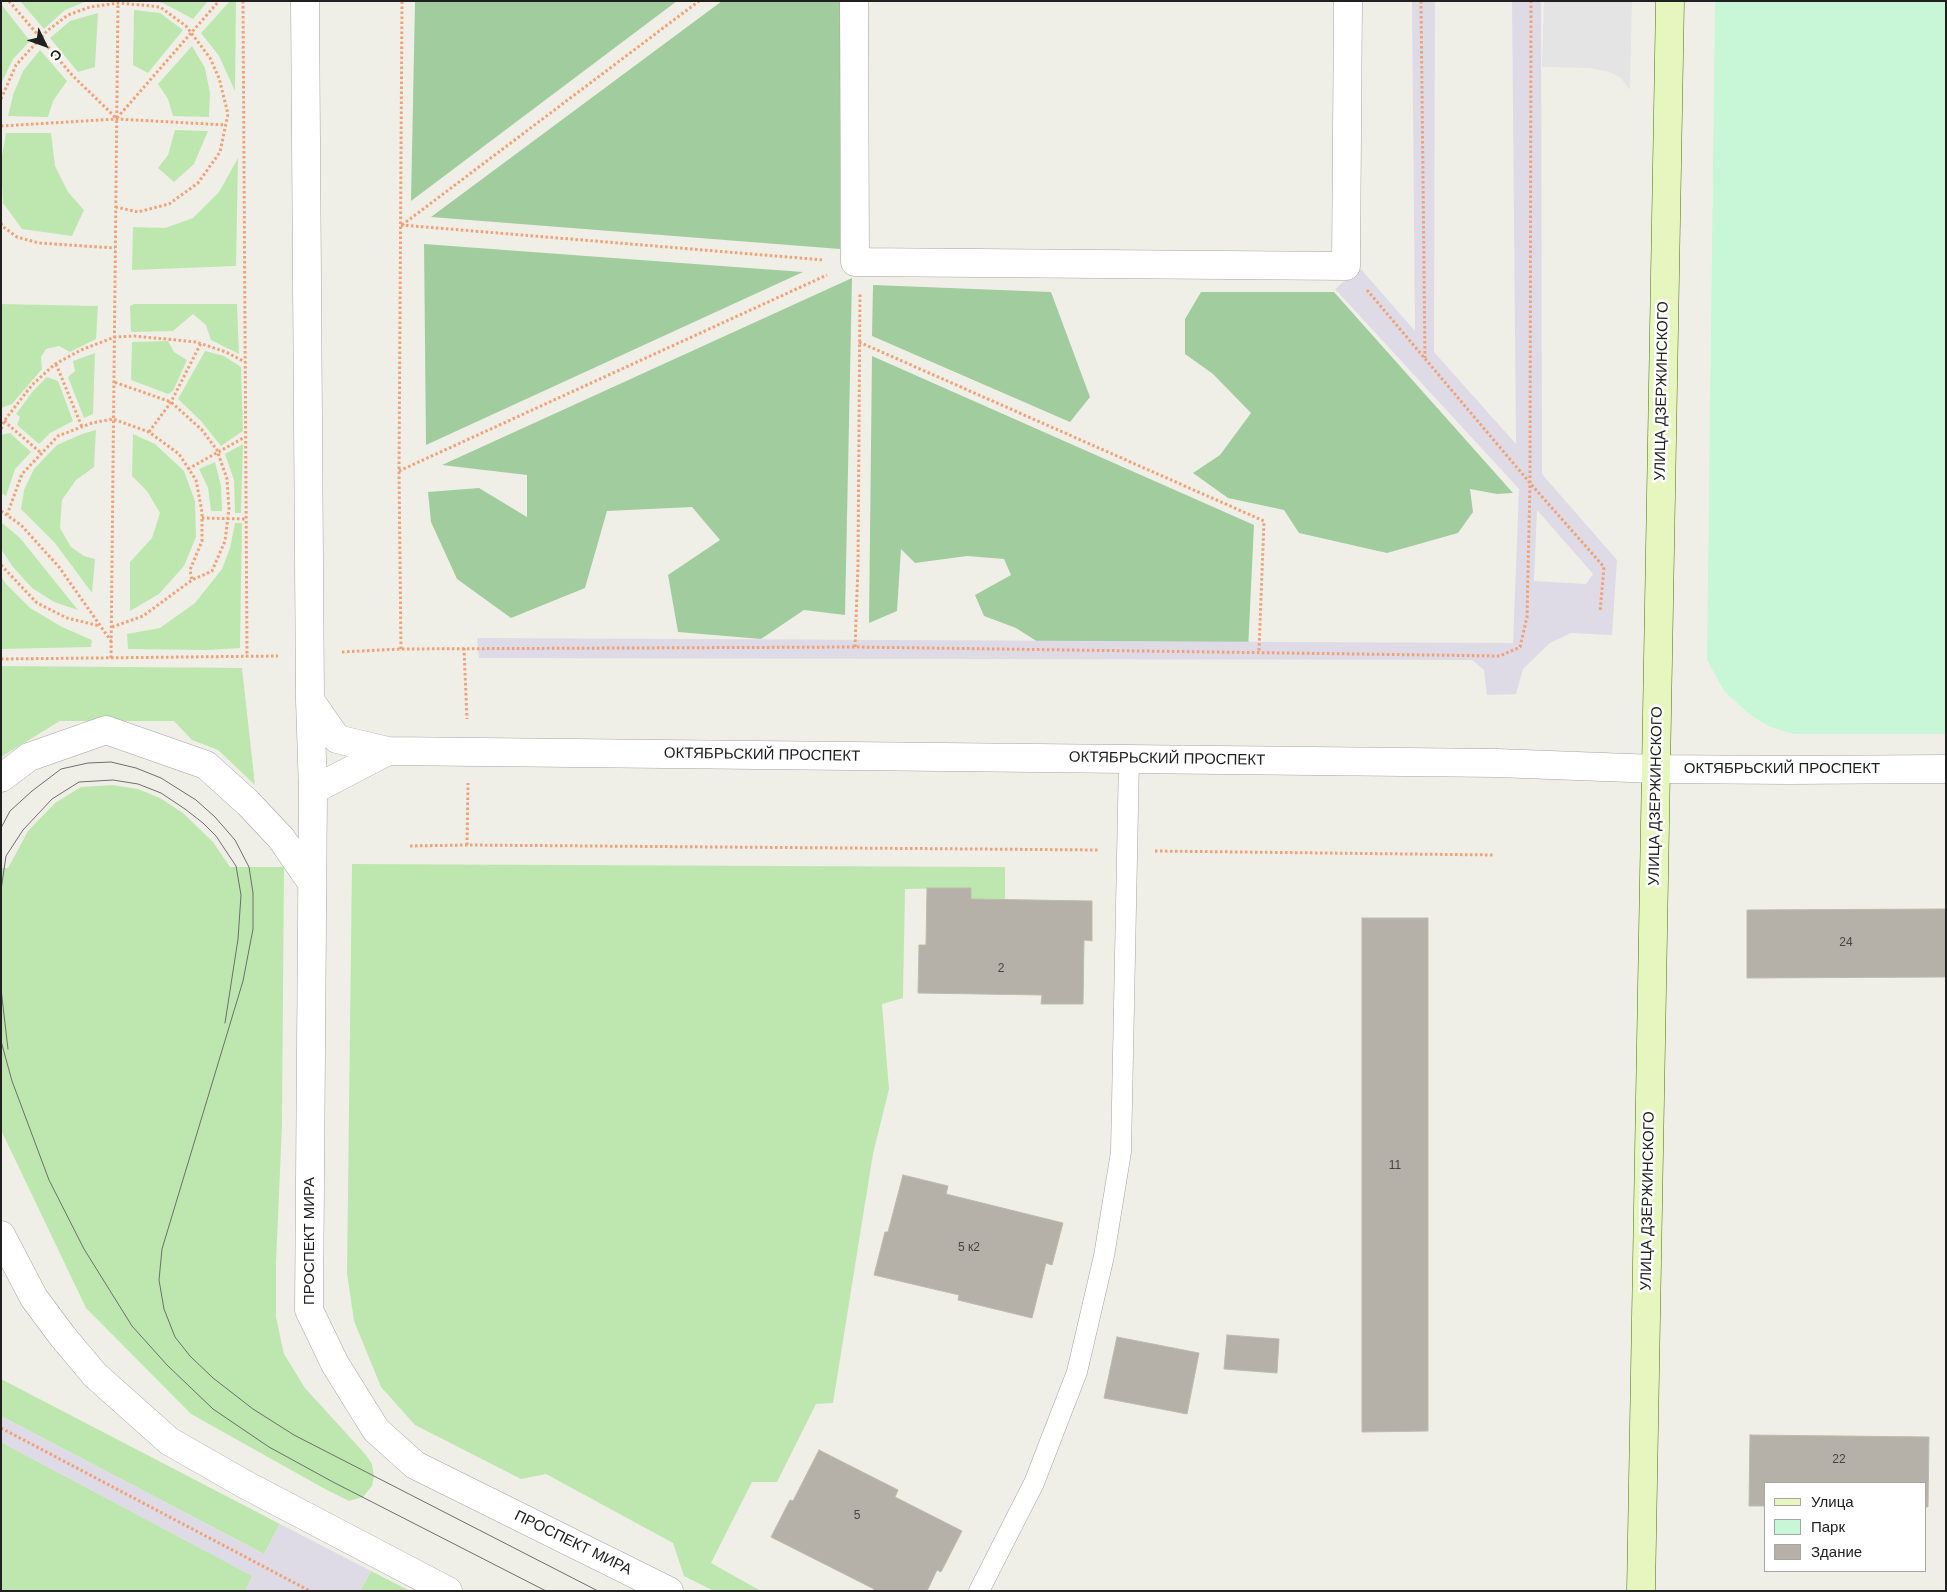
<!DOCTYPE html>
<meta charset="utf-8">
<style>
body{margin:0}
#map{position:relative;width:1947px;height:1592px;overflow:hidden;background:#f0efe7;font-family:Arial,sans-serif}
canvas{display:block}
.frame{position:absolute;inset:0;border:2px solid #202020;pointer-events:none}
.legend{position:absolute;left:1764px;top:1482px;width:162px;height:90px;box-sizing:border-box;background:#fff;border:1px solid #a6a6a6;margin:0;padding:6px 9px;list-style:none;font-size:15px;color:#202020}
.legend li{display:flex;align-items:center;gap:10px;height:25px}
.legend b{width:25px;border:1px solid #a6a6a6}
.north{position:absolute;left:20px;top:20px;width:50px;height:50px;-webkit-text-stroke:4px #fff;paint-order:stroke;rotate:132deg;font-size:14px;font-weight:700;line-height:20px;text-align:center;color:#202020}
.north::after{content:'';display:block;margin:auto;width:18px;height:22px;background:#202020;clip-path:polygon(50% 0,100% 100%,50% 72%,0 100%)}
</style>
<div id="map">
<canvas width="1947" height="1592"></canvas>
<div class="frame"></div>
<ul class="legend">
<li><b style="height:6px;background:#e6f6be"></b>Улица</li>
<li><b style="height:14px;background:#c7f7d6"></b>Парк</li>
<li><b style="height:14px;background:#b5b1a9"></b>Здание</li>
</ul>
<div class="north">С</div>
</div>
<script>
const c = document.querySelector('canvas').getContext('2d');
c.lineJoin = 'round';
function fill(path, color) {
  c.fillStyle = color;
  c.fill(path, 'evenodd');
}
function toPath(rows) {
  const path = new Path2D();
  for (const r of rows) {
    path.moveTo(r[0], r[1]);
    for (let i = 2; i < r.length; i += 2) path.lineTo(r[i], r[i + 1]);
  }
  return path;
}
function trace(path, color, width, dash) {
  c.strokeStyle = color;
  c.lineWidth = width;
  c.lineCap = dash ? 'butt' : 'round';
  c.setLineDash(dash || []);
  c.stroke(path);
}
function drawText(font, color, halo, rows, align = 'center') {
  c.font = font + ' Arial,sans-serif';
  c.lineWidth = 5;
  c.setLineDash([]);
  c.textBaseline = 'middle';
  c.strokeStyle = halo;
  c.fillStyle = color;
  for (const [text, x, y, turn = 0] of rows) {
    c.save();
    c.translate(x, y);
    c.rotate((+turn || 0) * Math.PI / 180);
    c.textAlign = isNaN(turn) ? turn : align;
    if (halo) c.strokeText(text, 0, 0);
    c.fillText(text, 0, 0);
    c.restore();
  }
}
const grass = toPath([
 [20,1,87,1,65,10,44,29],
 [156,1,208,1,193,19,163,3],
 [230,1,236,1,235,91,219,56,201,33],
 [1,4,30,41,13,59,1,84],
 [134,10,160,13,183,30,148,73,133,65],
 [98,13,95,67,78,72,50,38,70,21],
 [192,46,205,68,210,93,209,117,173,116,168,99,158,84],
 [40,50,67,81,53,101,48,117,8,116,13,95,23,71],
 [175,130,208,131,194,164,174,182,158,168,168,155],
 [6,133,51,133,55,166,68,192,84,210,72,236,22,229,3,203,1,162],
 [238,158,236,266,132,270,133,227,165,228,193,218,219,192],
 [1,304,98,306,96,339,70,352,59,346,46,349,41,357,42,369,12,404,1,408],
 [134,304,237,304,239,354,211,340,206,325,193,314,173,331,131,332,130,306],
 [168,341,174,352,187,360,173,391,168,394,131,380,132,342],
 [205,351,224,356,241,367,243,431,221,446,201,421,178,399],
 [95,353,93,414,84,418,68,377,75,371,73,361],
 [47,377,58,381,73,421,50,433,39,444,17,425,20,417,16,414,33,391],
 [96,430,94,467,76,480,62,500,60,528,71,547,84,556,95,559,92,593,55,543,21,509,24,490,34,469,57,445,82,434],
 [10,433,31,452,15,469,6,496,1,493,1,435],
 [133,434,155,444,184,471,195,501,196,537,184,566,159,594,130,611,130,562,152,538,160,513,147,491,132,476],
 [243,444,241,513,235,513,234,480,225,454],
 [215,462,221,486,222,511,211,511,208,488,199,469],
 [1,522,20,538,78,610,54,602,32,588,13,567,1,549],
 [235,523,242,523,240,648,208,650,128,649,127,634,160,628,195,603,222,569,230,548],
 [1,576,6,584,30,608,62,627,92,640,91,647,1,649],
 [1,666,242,668,255,785,218,750,192,740,174,721,60,721,1,757],
 [112,785,138,789,160,798,183,813,213,842,230,867,284,867,282,1125,276,1263,276,1317,284,1354,305,1388,366,1455,372,1464,374,1477,372,1486,363,1497,349,1501,325,1489,191,1414,86,1308,1,1130,1,868,8,868,28,831,55,803,81,787],
 [352,864,1005,867,1005,899,971,899,971,888,905,889,903,998,882,1004,889,1089,873,1154,833,1403,816,1404,777,1482,752,1482,711,1563,761,1591,714,1591,684,1576,673,1543,546,1474,521,1479,415,1425,381,1387,354,1321,347,1273],
 [1,1379,280,1524,264,1554,1,1416],
 [1,1442,253,1576,245,1591,1,1591],
 [371,1571,410,1591,360,1591]
]);
const forest = toPath([
 [415,1,677,1,411,201],
 [722,1,841,1,840,249,431,217],
 [424,244,803,272,426,445],
 [852,278,845,615,804,610,761,639,678,632,668,575,720,540,692,507,607,511,585,588,511,618,457,579,431,522,428,492,479,488,527,517,527,475,442,465],
 [873,285,1051,292,1090,397,1070,422,872,336],
 [1201,292,1334,292,1513,493,1497,494,1470,489,1473,512,1458,533,1387,553,1299,533,1284,510,1228,498,1193,473,1220,455,1251,413,1213,374,1185,354,1185,319],
 [872,356,1254,525,1248,650,1052,651,1016,628,984,616,975,595,1011,575,1004,559,967,556,915,563,901,549,897,611,869,623]
]);
const park = toPath([
 [1715,1,1946,1,1946,734,1794,734,1770,727,1749,714,1724,691,1707,660]
]);
const parking = toPath([
 [1544,1,1632,1,1630,90,1621,78,1610,72,1590,68,1542,67]
]);
const plaza = toPath([
 [1412,1,1435,1,1434,352,1516,444,1512,1,1541,1,1542,474,1617,560,1612,635,1571,633,1550,643,1523,669,1516,694,1487,695,1484,670,1472,660,479,658,477,638,1513,643,1519,489,1335,289,1360,268,1415,331],
 [1537,510,1593,574,1586,584,1534,581],
 [1,1416,264,1554,280,1524,371,1571,360,1591,245,1591,252,1576,1,1442]
]);
const building = toPath([
 [927,888,971,888,971,899,1092,901,1092,941,1084,940,1083,1004,1041,1004,1042,995,918,993,919,945,926,945,927,888],
 [1946,909,1946,977,1747,978,1747,910,1946,909],
 [1362,918,1428,918,1428,1431,1362,1432,1362,918],
 [903,1175,948,1186,946,1194,1063,1223,1052,1265,1046,1263,1032,1318,958,1300,959,1295,874,1275,885,1232,888,1232,903,1175],
 [1227,1335,1279,1339,1277,1373,1224,1369,1227,1335],
 [1117,1337,1199,1353,1187,1414,1104,1398,1117,1337],
 [1750,1435,1929,1437,1928,1507,1926,1507,1926,1483,1766,1483,1766,1506,1749,1506,1750,1435],
 [819,1450,898,1490,895,1497,962,1531,941,1572,937,1570,927,1591,873,1591,874,1589,771,1537,790,1500,793,1501,819,1450]
]);
const path = toPath([
 [9,1,72,75,116,118],
 [243,1,247,657],
 [1421,1,1425,358],
 [1,99,16,65,47,31,68,15,90,7,118,3,141,5,160,7,186,26,210,58,219,78,228,114,220,152,198,183,169,204,138,212,116,207],
 [117,118,219,1],
 [1,126,117,119,226,125],
 [1,223,2,226,17,237,39,243,115,248],
 [401,225,824,260],
 [402,225,699,1],
 [1367,290,1530,483,1604,567,1600,612],
 [859,342,1264,521,1259,651],
 [56,364,82,427],
 [4,421,41,453],
 [1,429,4,421,32,385,55,364,81,350,115,337,134,336,196,342,226,352,245,362],
 [149,432,171,402,201,343],
 [188,469,245,437],
 [399,471,827,275],
 [1,511,21,525,59,567,111,641],
 [7,515,22,474,58,436,92,423,113,419,149,432,179,454,196,480,202,512,202,541,190,570,192,580],
 [202,518,246,519],
 [1,565,37,603,67,618,100,626],
 [112,627,143,616,192,580,212,571,225,541,229,509,227,479,217,450,202,430,171,402,114,382],
 [855,647,858,566,860,293],
 [464,648,467,719],
 [401,649,399,471,402,1],
 [342,652,401,649,855,647,1500,656,1520,647,1527,617,1530,483,1531,1],
 [111,658,118,1],
 [1,659,278,656],
 [467,845,468,783],
 [410,846,467,845,1099,850],
 [1155,851,1494,855],
 [1,1428,310,1591]
]);
const service = toPath([
 [979,1591,1034,1483,1077,1372,1104,1256,1121,1152,1129,759]
]);
const pedestrian = toPath([
 [854,1,855,262,1346,266,1348,1]
]);
const tertiary = toPath([
 [305,1,310,700,337,739,388,751,1497,763,1656,769,1789,770,1946,769],
 [310,700,313,790,309,1310,335,1364,376,1430,415,1465,669,1591],
 [1,778,29,757,106,730,206,765,248,803,281,838,312,883],
 [313,790,388,751],
 [1,1235,34,1298,63,1337,95,1375,169,1441,246,1485,448,1591]
]);
const secondary = toPath([
 [1641,1591,1670,1]
]);
const tram = toPath([
 [1,828,10,811,32,791,61,769,88,763,111,762,136,768,161,778,196,800,215,817,235,840,249,867,253,893,253,929,243,981,162,1249,159,1280,164,1309,175,1337,190,1356,213,1378,253,1409,294,1435,598,1591],
 [1,890,6,856,23,830,52,799,79,782,113,780,138,784,161,793,185,809,203,823,216,836,236,866,241,895,238,939,225,1023],
 [1,989,8,1049],
 [1,1041,12,1081,49,1180,84,1249,132,1326,167,1365,213,1409,269,1447,333,1482,546,1591]
]);
const numberNames = [
 ["24",1846,943],
 ["2",1001,969],
 ["11",1395,1166],
 ["5 к2",969,1248],
 ["22",1839,1460],
 ["5",857,1516]
];
const streetNames = [
 ["УЛИЦА ДЗЕРЖИНСКОГО",1662,391,-89],
 ["ОКТЯБРЬСКИЙ ПРОСПЕКТ",762,755,1],
 ["ОКТЯБРЬСКИЙ ПРОСПЕКТ",1167,759,1],
 ["ОКТЯБРЬСКИЙ ПРОСПЕКТ",1782,769],
 ["УЛИЦА ДЗЕРЖИНСКОГО",1656,796,-89],
 ["УЛИЦА ДЗЕРЖИНСКОГО",1648,1201,-89],
 ["ПРОСПЕКТ МИРА",310,1241,-90],
 ["ПРОСПЕКТ МИРА",573,1543,26]
];
fill(grass, '#bee7b0');
fill(forest, '#a1cd9e');
fill(park, '#c7f7d6');
fill(parking, '#e4e4e4');
fill(plaza, '#dedbe6');
fill(building, '#b5b1a9');
trace(building, '#c1b9aa', 1);
trace(service, '#a4a4a4', 21);
trace(pedestrian, '#a4a4a4', 29);
trace(tertiary, '#a4a4a4', 29);
trace(secondary, '#4f720b', 29);
trace(path, '#f2a076', 3, [2.5, 2.5]);
trace(service, '#fff', 20);
trace(pedestrian, '#fff', 28);
trace(tertiary, '#fff', 28);
trace(secondary, '#e6f6be', 28);
trace(tram, '#6e6e6e', 1);
drawText('12px', '#454442', null, numberNames);
drawText('15px', '#202020', '#fff', streetNames);
</script>
